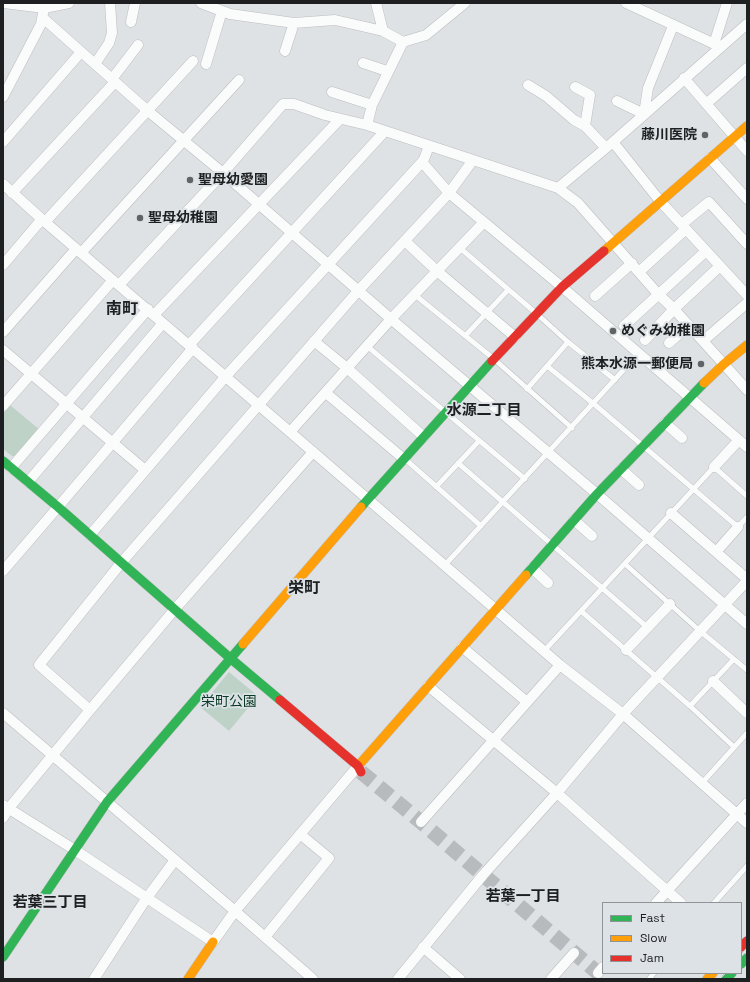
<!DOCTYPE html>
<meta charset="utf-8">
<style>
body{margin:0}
#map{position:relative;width:750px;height:982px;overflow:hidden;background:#dfe2e4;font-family:"Space Grotesk",sans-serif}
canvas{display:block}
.frame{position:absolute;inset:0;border:4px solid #1d1f20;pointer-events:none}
.legend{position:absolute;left:602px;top:902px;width:140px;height:72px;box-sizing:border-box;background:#dde2e6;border:1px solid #909497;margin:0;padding:5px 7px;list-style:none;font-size:12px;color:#1d1f20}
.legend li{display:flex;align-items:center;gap:8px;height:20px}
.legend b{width:20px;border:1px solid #909497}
</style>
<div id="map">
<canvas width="750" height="982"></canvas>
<div class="frame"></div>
<ul class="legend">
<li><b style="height:5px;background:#30b455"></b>Fast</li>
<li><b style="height:5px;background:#ff9f0a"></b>Slow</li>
<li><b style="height:5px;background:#e5322d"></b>Jam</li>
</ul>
</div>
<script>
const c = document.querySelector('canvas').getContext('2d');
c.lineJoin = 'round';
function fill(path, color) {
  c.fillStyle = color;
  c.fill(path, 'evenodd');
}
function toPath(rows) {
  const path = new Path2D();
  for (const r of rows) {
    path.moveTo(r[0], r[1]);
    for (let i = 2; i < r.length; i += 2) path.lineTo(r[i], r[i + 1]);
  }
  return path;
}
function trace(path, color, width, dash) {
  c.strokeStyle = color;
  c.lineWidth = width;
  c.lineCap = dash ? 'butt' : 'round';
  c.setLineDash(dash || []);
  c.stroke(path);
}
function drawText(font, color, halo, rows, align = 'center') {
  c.font = font + ' "Space Grotesk","Noto Sans JP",sans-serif';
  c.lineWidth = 3.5;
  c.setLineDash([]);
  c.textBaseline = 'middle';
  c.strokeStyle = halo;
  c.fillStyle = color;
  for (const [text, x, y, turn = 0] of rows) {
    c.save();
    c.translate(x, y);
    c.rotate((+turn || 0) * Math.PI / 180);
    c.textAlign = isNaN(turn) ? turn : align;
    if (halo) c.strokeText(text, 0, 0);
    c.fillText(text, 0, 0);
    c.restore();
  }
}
const green = toPath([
 [10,405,40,430,19,456,12,456,3,449,3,414],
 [229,672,258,696,229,731,200,707]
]);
const secondaryTunnel = toPath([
 [361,772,421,822,605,979]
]);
const lane = toPath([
 [460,248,537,314,568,342,615,380],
 [415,295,494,359,572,428],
 [465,336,508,290],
 [367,346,525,479],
 [547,366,594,404,738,527,747,517],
 [527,389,568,342],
 [405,459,481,526],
 [458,463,647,627],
 [436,487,479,441],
 [625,564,700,631,747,670],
 [444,566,639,353],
 [581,611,690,706,734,747],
 [544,651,714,467,747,496],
 [690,706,734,659],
 [702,783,747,733],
 [714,903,747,866],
 [649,979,654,973]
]);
const street = toPath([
 [4,3,44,8,69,3],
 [201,3,230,14,294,23,335,20,383,31,403,42,426,35,465,3],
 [376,3,383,31],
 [626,3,721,47],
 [43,18,148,111,223,173,391,319,597,494,747,624],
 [131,22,135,3],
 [714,44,727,3],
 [285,51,294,23],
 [363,63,387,71],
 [95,64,109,43,112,33,110,3],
 [206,64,222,11],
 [684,78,747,151],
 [112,79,138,45],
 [528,85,546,96,574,120,585,126],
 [575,87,590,95,585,126,606,148],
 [332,92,372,105],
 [3,97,41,24,44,8],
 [617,101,644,114,648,88,673,26],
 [706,104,747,68],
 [367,125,372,105,403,42],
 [3,142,81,52],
 [613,142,660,201,747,295],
 [710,158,747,199],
 [422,162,449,193,562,287,747,447],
 [3,184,45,222,290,432],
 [558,188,613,142,747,24],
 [12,193,115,82],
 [45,222,193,61],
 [484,222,391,319,290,432,560,665,623,714,747,823],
 [682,224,709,202,747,244],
 [405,241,437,271,515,337],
 [81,253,239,80],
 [3,265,42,219],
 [640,271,686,229],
 [119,285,223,173,283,104,294,104,325,115,367,125,558,188,578,203,658,294,674,309,747,390],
 [595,296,632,263],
 [154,315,340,119],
 [624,326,706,251],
 [3,332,76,249],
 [645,340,674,309,720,266],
 [314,341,347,368,424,437],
 [703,341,747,303],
 [669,343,689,325],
 [189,345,385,131],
 [3,350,145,470],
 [326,393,404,459],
 [3,406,113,280],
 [665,423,682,438],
 [714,467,739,440],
 [11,468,148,309],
 [621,469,639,485],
 [28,482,163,323],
 [671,513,716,552],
 [574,520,592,536],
 [738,527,716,552,747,579],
 [90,535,226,376,422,162,424,159,429,146],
 [532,568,548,583],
 [3,571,58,507,193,348],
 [462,647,527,702],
 [626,650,670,604],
 [713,681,747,713],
 [428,686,557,793,681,903],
 [90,710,39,665,121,563,358,291,449,193,473,160],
 [3,713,235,911,313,979],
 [3,805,75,850,213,942,235,911,358,766],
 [3,818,9,808,90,710,175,609,313,452],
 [421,822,560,665],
 [656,903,747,803],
 [265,937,329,858,300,834],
 [423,947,460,979],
 [598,973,603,967],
 [94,979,146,899,175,860],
 [398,979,483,875,557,793,623,714,747,581],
 [551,979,574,953]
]);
const fast = toPath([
 [3,461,58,507,230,658,280,700],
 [361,507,492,361],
 [526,575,597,494,704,383],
 [3,957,107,802,243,644],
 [741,964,747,958],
 [726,979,732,973]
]);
const slow = toPath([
 [604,251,747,126],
 [704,383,724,364,747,345],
 [243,644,361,507],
 [358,766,526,575],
 [188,979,213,942],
 [707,979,713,973]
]);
const jam = toPath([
 [492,361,562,287,604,251],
 [280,700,358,766,361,772],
 [741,947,747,941]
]);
const tram = toPath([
 [741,954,747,948],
 [720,979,726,973]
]);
const markers = [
 [705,135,4,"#616365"],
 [190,180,4,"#616365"],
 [140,218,4,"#616365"],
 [613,331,4,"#616365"],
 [701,364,4,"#616365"]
];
const poiNames = [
 ["藤川医院",697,135,"right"],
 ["聖母幼愛園",198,180],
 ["聖母幼稚園",148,218],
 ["めぐみ幼稚園",621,331],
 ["熊本水源一郵便局",693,364,"right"]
];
const parkNames = [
 ["栄町公園",229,702]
];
const neighbourhoodNames = [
 ["水源二丁目",484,411],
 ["若葉一丁目",523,897],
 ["若葉三丁目",50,903]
];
const quarterNames = [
 ["南町",122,310],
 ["栄町",304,589]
];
fill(green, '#bed2c8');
trace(secondaryTunnel, '#b8bbbd', 15, [15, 8]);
trace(lane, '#bbbdbf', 6);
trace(street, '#bbbdbf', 11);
trace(fast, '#bbbdbf', 10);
trace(slow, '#bbbdbf', 10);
trace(jam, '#bbbdbf', 10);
trace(lane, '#fafbfb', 5);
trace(street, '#fafbfb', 10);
trace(fast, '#30b455', 9);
trace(slow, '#ff9f0a', 9);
trace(jam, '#e5322d', 9);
trace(tram, '#cacaca', 1);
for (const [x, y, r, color] of markers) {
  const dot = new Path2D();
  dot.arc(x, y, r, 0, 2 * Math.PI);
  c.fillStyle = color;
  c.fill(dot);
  trace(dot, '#dde2e6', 1.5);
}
drawText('bold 14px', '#1d1f20', '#dde2e6', poiNames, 'left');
drawText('14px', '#0a3a25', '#dde2e6', parkNames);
drawText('bold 15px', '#1d1f20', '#dde2e6', neighbourhoodNames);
drawText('bold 16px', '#1d1f20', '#dde2e6', quarterNames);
</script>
